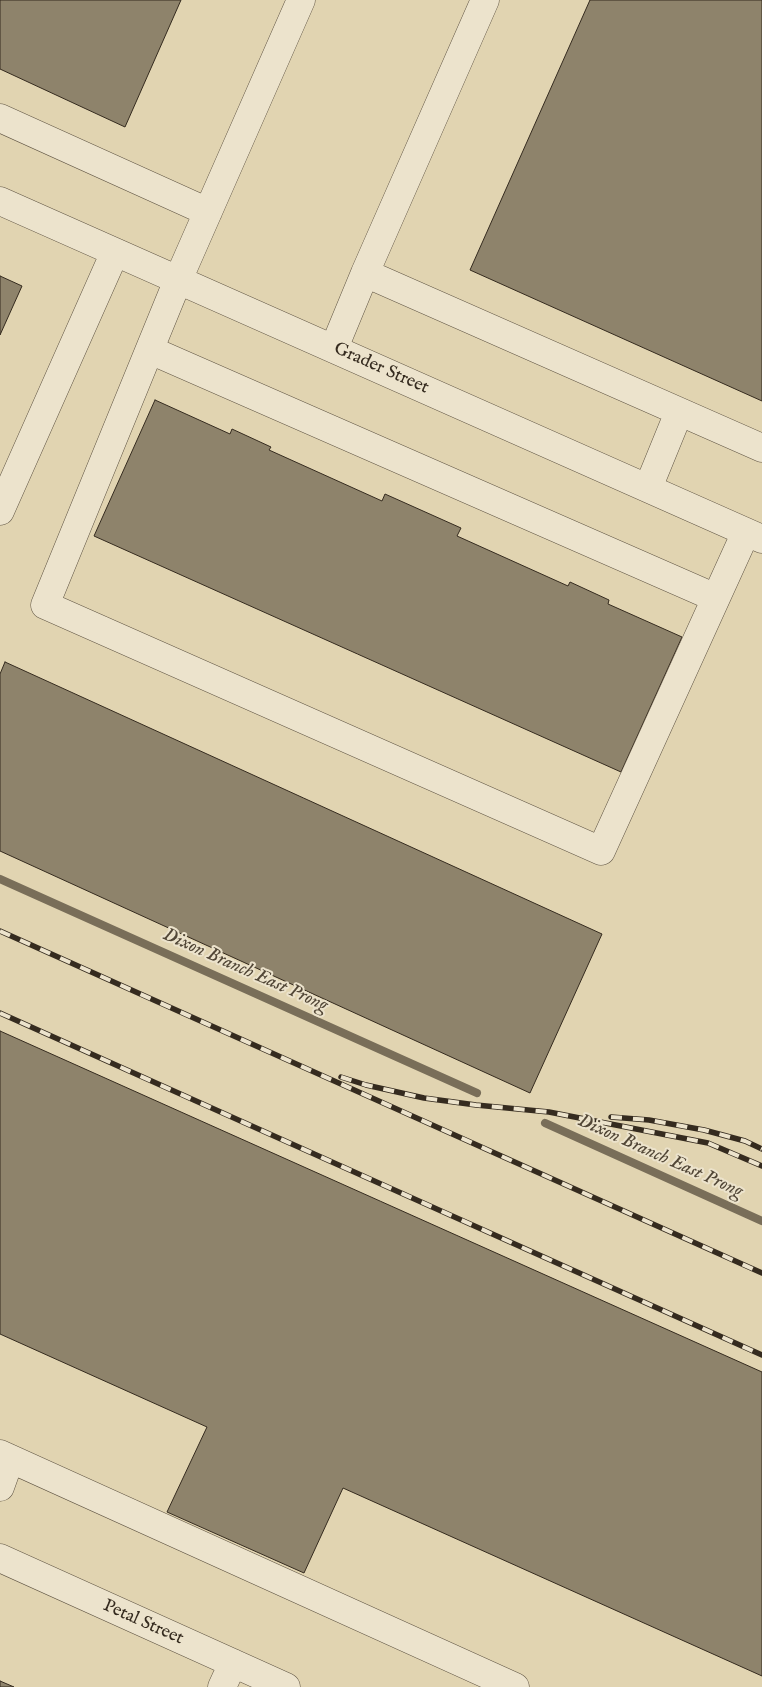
<!DOCTYPE html>
<style>
body{margin:0}
canvas{display:block;background:#e1d4b1}
</style>
<canvas width="762" height="1687"></canvas>
<script>
const c = document.querySelector('canvas').getContext('2d');
c.lineJoin = 'round';
function toPath(rows) {
  const path = new Path2D();
  for (const r of rows) {
    path.moveTo(r[0], r[1]);
    for (let i = 2; i < r.length; i += 2) path.lineTo(r[i], r[i + 1]);
  }
  return path;
}
function trace(path, color, width, dash) {
  c.strokeStyle = color;
  c.lineWidth = width;
  c.lineCap = dash ? 'butt' : 'round';
  c.setLineDash(dash || []);
  c.stroke(path);
}
function fill(path, color) {
  c.fillStyle = color;
  c.fill(path, 'evenodd');
}
function drawText(font, color, halo, rows, align = 'center') {
  c.font = font + ' "IM FELL English",serif';
  c.lineWidth = 4;
  c.setLineDash([]);
  c.textBaseline = 'middle';
  c.strokeStyle = halo;
  c.fillStyle = color;
  for (const [text, x, y, turn = 0] of rows) {
    c.save();
    c.translate(x, y);
    c.rotate((+turn || 0) * Math.PI / 180);
    c.textAlign = isNaN(turn) ? turn : align;
    if (halo) c.strokeText(text, 0, 0);
    c.fillText(text, 0, 0);
    c.restore();
  }
}
const stream = toPath([
 [0,879,477,1093],
 [545,1123,762,1221]
]);
const building = toPath([
 [0,0,181,0,125,127,0,69,0,0],
 [590,0,762,0,762,401,470,270,590,0],
 [0,276,22,286,0,335,0,276],
 [155,400,230,434,232,429,271,447,269,450,382,501,385,494,461,528,457,536,568,586,570,582,609,600,608,604,682,637,621,772,94,536,155,400],
 [5,662,602,934,530,1093,0,851,0,674,5,662],
 [0,1031,762,1372,762,1676,343,1488,304,1573,167,1512,207,1427,0,1334,0,1031],
 [0,1681,14,1687,0,1687,0,1681]
]);
const minor = toPath([
 [301,0,178,280,45,605,601,851,746,532],
 [0,118,208,212],
 [0,201,762,539],
 [365,273,762,448],
 [334,348,365,273,485,0],
 [150,350,716,598],
 [648,488,679,412],
 [0,511,115,252],
 [0,1454,515,1687],
 [0,1487,10,1459],
 [0,1558,286,1687],
 [222,1687,233,1663]
]);
const rail = toPath([
 [0,931,762,1273],
 [0,1013,762,1355],
 [341,1077,366,1085,424,1098,476,1105,549,1112,708,1143,762,1166],
 [611,1117,649,1120,704,1130,745,1141,762,1149]
]);
const streetNames = [
 ["Grader Street",381,369,24],
 ["Petal Street",143,1623,24]
];
const waterNames = [
 ["Dixon Branch East Prong",245,971,24],
 ["Dixon Branch East Prong",660,1157,24]
];
trace(stream, '#796e59', 8);
fill(building, '#8e836b');
trace(building, '#352b1f', 1);
trace(minor, '#605544', 29);
trace(minor, '#ece3cc', 28);
trace(rail, '#352b1f', 5.5);
trace(rail, '#ece3cc', 4, [11]);
drawText('18px', '#352b1f', '#ece3cc', streetNames);
drawText('italic 19px', '#524737', '#ece3cc', waterNames);
</script>
